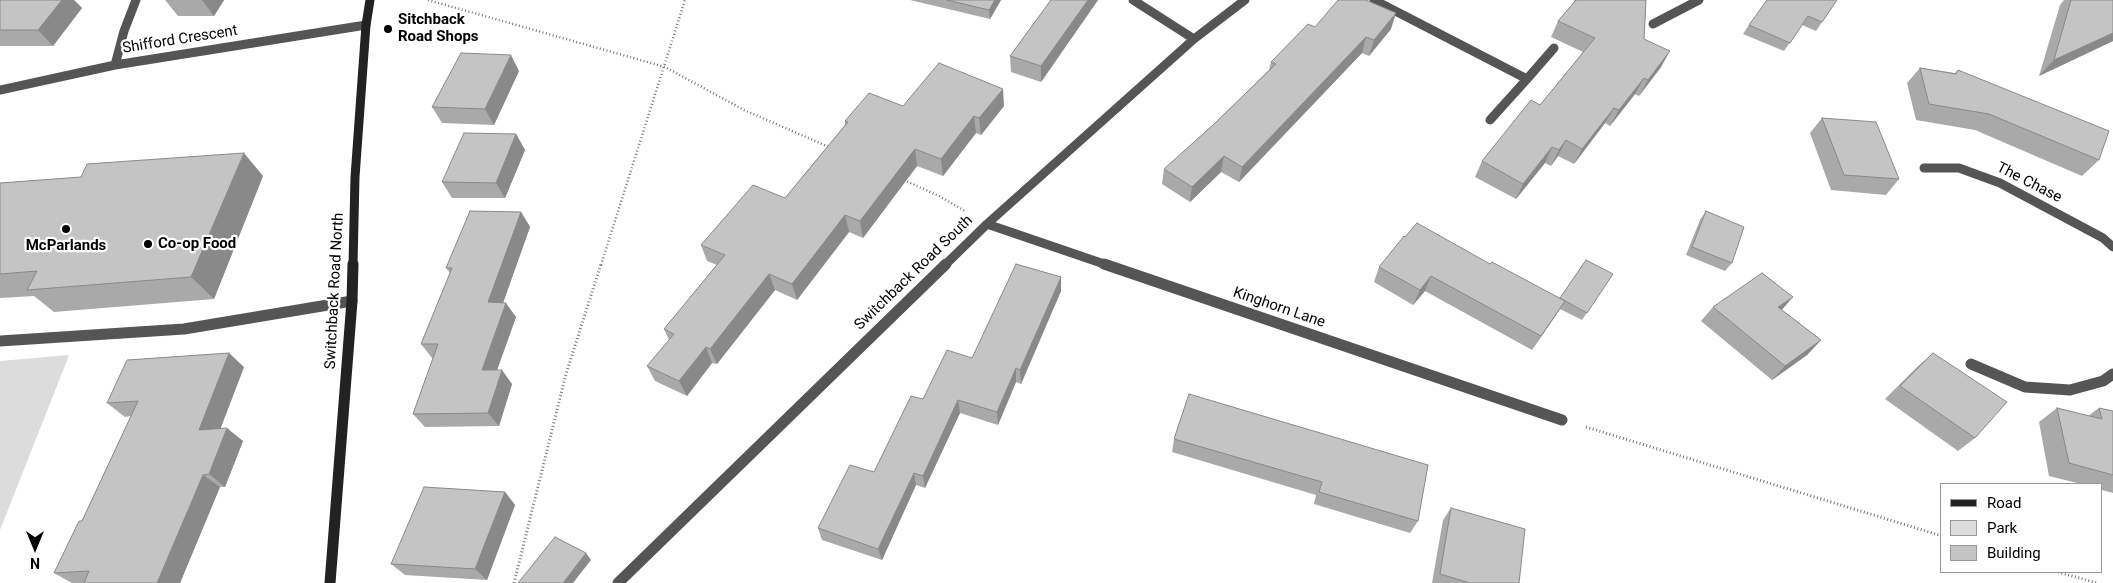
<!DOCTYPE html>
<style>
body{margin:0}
#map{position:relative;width:2113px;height:583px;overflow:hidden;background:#fff;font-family:Roboto,sans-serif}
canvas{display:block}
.legend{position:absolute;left:1940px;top:483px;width:162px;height:90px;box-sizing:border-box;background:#fff;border:1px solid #999;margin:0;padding:6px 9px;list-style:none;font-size:15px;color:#000}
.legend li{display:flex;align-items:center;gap:10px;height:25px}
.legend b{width:25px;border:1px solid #999}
.north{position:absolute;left:10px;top:523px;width:50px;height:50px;-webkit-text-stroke:4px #fff;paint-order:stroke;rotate:180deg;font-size:14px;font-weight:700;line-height:20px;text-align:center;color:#000}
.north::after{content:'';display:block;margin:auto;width:18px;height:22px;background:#000;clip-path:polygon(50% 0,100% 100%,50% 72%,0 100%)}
</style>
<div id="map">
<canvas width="2113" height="583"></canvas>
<ul class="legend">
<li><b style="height:6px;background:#222"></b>Road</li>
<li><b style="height:14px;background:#dcdcdc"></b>Park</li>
<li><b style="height:14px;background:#c4c4c4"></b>Building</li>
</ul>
<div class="north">N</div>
</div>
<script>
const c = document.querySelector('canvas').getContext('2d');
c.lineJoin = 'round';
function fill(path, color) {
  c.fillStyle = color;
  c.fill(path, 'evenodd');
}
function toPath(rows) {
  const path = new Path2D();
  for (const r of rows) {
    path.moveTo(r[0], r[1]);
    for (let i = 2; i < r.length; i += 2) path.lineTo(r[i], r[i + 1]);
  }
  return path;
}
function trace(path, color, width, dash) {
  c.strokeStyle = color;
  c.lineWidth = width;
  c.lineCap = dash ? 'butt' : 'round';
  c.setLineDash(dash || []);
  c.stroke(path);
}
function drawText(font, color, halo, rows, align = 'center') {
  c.font = font + ' Roboto,sans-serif';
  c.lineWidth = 4.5;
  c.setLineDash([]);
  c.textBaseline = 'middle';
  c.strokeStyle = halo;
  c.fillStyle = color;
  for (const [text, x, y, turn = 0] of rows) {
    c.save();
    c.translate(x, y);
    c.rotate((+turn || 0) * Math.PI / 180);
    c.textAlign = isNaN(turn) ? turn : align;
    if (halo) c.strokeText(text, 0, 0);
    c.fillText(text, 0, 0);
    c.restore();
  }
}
const green = toPath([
 [69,355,66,363,0,530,0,361]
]);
const pathFar1 = toPath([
 [428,0,665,67,744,110,829,147],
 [904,180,939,196,965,211],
 [601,265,685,0]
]);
const path = toPath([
 [1586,427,1942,536],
 [2058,572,2097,583],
 [514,583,566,374,601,264]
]);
const laneFar1 = toPath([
 [1374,0,1527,79,1554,48],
 [1653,24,1699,0],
 [1490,120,1527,79]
]);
const lane = toPath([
 [0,341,184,329,352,301]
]);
const streetFar1 = toPath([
 [1133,0,1194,39],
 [115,65,124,31,136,0],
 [0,90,115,65,366,25],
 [1924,168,1959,168,2000,183,2103,238,2113,247],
 [987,224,1107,265],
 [945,265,987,224,1194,39,1245,0]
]);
const street = toPath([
 [1104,264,1562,420],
 [1971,364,2025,387,2070,390,2103,381,2113,374],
 [618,583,946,264]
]);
const secondaryFar1 = toPath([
 [353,265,355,177,366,25,370,0]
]);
const secondary = toPath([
 [330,583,352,301,353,264]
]);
const wall = toPath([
 [0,0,74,0,82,8,53,46,0,46],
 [165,0,224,0,214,16,178,16],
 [910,0,1001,0,990,19],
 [1051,0,1098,0,1041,82,1011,72,1010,56],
 [1574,0,1646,0,1644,39,1661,67,1639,96,1635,94,1610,126,1605,123,1574,164,1558,156,1551,166,1545,163,1516,199,1475,177,1482,161,1540,105,1583,52,1551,37,1558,21,1574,3],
 [1837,0,1816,31,1802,25,1784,51,1743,34,1749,25],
 [2064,0,2113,0,2113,41,2039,76,2060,5],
 [1391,29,1369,56,1362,53,1239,182,1221,172,1190,202,1162,184,1164,169,1214,124,1269,70,1271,62],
 [1920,68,1955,73,1958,70,2099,160,2082,176,1975,130,1916,120,1907,83],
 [519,71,494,125,442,123,432,107],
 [903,106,1004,106,981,135,976,133,943,176,917,166,863,238,849,232,797,300,775,290,717,364,712,363,687,396,655,381,647,366,669,340,664,329,717,265,707,261,701,245,785,198,845,125,845,121],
 [1822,118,1899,179,1886,195,1831,190,1810,133],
 [516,134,525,150,505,198,452,198,442,182],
 [263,176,214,299,54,312,34,296,0,298,0,183],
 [1706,211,1732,263,1725,271,1686,255,1700,220],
 [521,212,530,227,503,303,516,317,497,370,512,384,499,426,425,427,413,414,433,358,432,358,421,344,450,273,446,268],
 [1490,264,1560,298,1613,274,1582,320,1560,309,1532,350,1425,291,1413,305,1374,282,1379,267],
 [1061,291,1021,384,1016,382,998,425,960,413,925,488,916,485,882,560,822,540,818,528,874,472,923,399,972,358],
 [1713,307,1782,310,1821,340,1807,355,1772,380,1701,321],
 [1933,353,1975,438,1958,451,1885,399,1917,367],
 [244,367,220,429,243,441,225,487,220,487,180,583,72,583,54,573,82,521,131,416,125,417,107,403],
 [2057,408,2088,416,2099,408,2113,411,2113,493,2102,490,2102,484,2081,484,2049,476,2039,422],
 [1174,439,1428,465,1418,521,1410,533,1314,504,1316,495,1172,452],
 [505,492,515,505,487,580,405,575,391,564],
 [1451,508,1519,583,1432,583,1443,520]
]);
const shadedWall = toPath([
 [62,0,74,0,82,8,53,46,38,30],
 [202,0,224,0,214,16],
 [995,0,1001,0,990,19,989,10],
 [1088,0,1098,0,1041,82,1041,66],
 [1396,13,1391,29,1369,56,1374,40],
 [2113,33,2113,41,2039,76,2054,60],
 [1366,37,1362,53,1239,182,1242,167],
 [1670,51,1661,67,1639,96,1648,80],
 [511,55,519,71,494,125,485,109],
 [1644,78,1635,94,1610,126,1619,110],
 [1003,89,1004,106,981,135,979,118],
 [1614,108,1605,123,1574,164,1582,149],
 [974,116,976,133,943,176,941,159],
 [516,134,525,150,505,198,496,183],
 [1566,140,1558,156,1551,166,1559,150],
 [1552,147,1545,163,1516,199,1523,184],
 [915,149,917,166,863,238,860,221],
 [244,153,263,176,214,299,191,277],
 [1224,156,1221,172,1190,202,1192,187],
 [521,212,530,227,498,317,488,302],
 [845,215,849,232,797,300,792,284],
 [769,274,775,290,717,364,710,349],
 [1431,276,1425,291,1413,305,1420,290],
 [1061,277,1061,291,1021,384,1020,370],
 [1793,297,1780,312,1778,307],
 [1565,301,1556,315,1532,350,1541,336],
 [506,303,516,317,492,384,482,370],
 [1821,340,1807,355,1772,380,1785,366],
 [706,347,712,363,687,396,679,381],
 [229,353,244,367,215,443,199,430],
 [1016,368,1016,382,998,425,997,412],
 [502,370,512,384,499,426,488,413],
 [958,400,960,413,925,488,923,476],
 [227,428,243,441,225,487,209,474],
 [914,473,916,485,882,560,878,549],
 [203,475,220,487,180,583,157,583],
 [505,492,515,505,487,580,475,569],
 [586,553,591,560,573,583,563,583]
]);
const building = toPath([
 [0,0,62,0,38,30,0,30,0,0],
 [947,0,995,0,989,10,947,0],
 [1051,0,1088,0,1041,66,1010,56,1051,0],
 [1338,0,1366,0,1396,13,1374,40,1366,37,1242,167,1224,156,1192,187,1164,169,1214,124,1276,64,1271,62,1308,24,1315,27,1338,0],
 [1576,0,1646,0,1644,39,1670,51,1648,80,1644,78,1619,110,1614,108,1582,149,1566,140,1559,150,1552,147,1523,184,1482,161,1531,100,1540,105,1595,38,1558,21,1576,0],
 [1767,0,1837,0,1822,22,1808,16,1790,43,1749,25,1767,0],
 [2071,0,2113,0,2113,33,2054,60,2071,0],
 [461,53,511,55,485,109,432,107,461,53],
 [939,63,1003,89,979,118,974,116,941,159,915,149,860,221,845,215,792,284,769,274,710,349,706,347,679,381,647,366,674,334,664,329,725,255,701,245,753,185,785,198,848,122,845,121,869,93,903,106,939,63],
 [1920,68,1956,74,1958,70,2109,131,2099,160,1989,114,1929,104,1920,68],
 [1822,118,1876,122,1899,179,1844,175,1822,118],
 [464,133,516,134,496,183,442,182,464,133],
 [244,153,191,277,27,290,37,271,0,274,0,183,81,177,87,164,244,153],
 [470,211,521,212,488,302,506,303,482,370,502,370,488,413,413,414,438,344,421,344,452,268,446,268,470,211],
 [1706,211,1744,227,1732,263,1692,247,1706,211],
 [1417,223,1490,264,1492,262,1565,301,1541,336,1431,276,1420,290,1379,267,1404,236,1405,237,1417,223],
 [1586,260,1613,274,1587,313,1560,298,1586,260],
 [1016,264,1061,277,1020,370,1016,368,997,412,958,400,923,476,914,473,878,549,818,528,850,465,874,472,911,396,923,399,947,350,972,358,1016,264],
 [1762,273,1793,297,1778,307,1821,340,1785,366,1713,307,1762,273],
 [229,353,199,430,227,428,209,474,203,475,157,583,84,583,89,571,54,573,79,521,82,521,138,401,107,403,127,360,229,353],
 [1933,353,2007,402,1975,438,1900,386,1933,353],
 [1189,394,1428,465,1418,521,1319,492,1322,482,1174,439,1189,394],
 [2057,408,2102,419,2099,408,2113,411,2113,475,2069,463,2057,408],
 [424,487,505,492,475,569,391,564,424,487],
 [1451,508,1525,529,1519,583,1470,583,1440,574,1451,508],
 [555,537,586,553,563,583,518,583,555,537]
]);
const markers = [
 [388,29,5,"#000"],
 [66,229,5,"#000"],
 [148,244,5,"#000"]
];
const poiNames = [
 ["Sitchback",398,20],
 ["Road Shops",398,37],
 ["Co-op Food",158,244],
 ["McParlands",66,246,"center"]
];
const streetNames = [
 ["Shifford Crescent",180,40,-9],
 ["The Chase",2029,183,27],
 ["Switchback Road South",914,273,-44],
 ["Switchback Road North",335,291,-87],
 ["Kinghorn Lane",1279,308,19]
];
fill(green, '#dcdcdc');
trace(pathFar1, '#777', 2.5, [1, 2.5]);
trace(path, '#777', 3, [1, 2.5]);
trace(laneFar1, '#555', 9);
trace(lane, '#555', 11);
trace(streetFar1, '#555', 9);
trace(street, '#555', 11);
trace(secondaryFar1, '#222', 9);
trace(secondary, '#222', 11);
fill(wall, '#a9a9a9');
fill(shadedWall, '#898989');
fill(building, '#c4c4c4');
trace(building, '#898989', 1);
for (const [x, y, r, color] of markers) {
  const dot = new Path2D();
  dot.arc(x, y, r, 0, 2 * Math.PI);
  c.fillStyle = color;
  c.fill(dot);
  trace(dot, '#fff', 2);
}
drawText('bold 15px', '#000', '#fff', poiNames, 'left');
drawText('15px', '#000', '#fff', streetNames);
</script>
